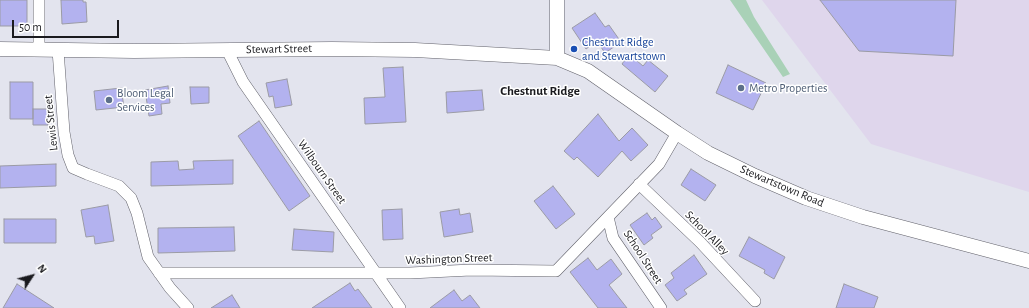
<!DOCTYPE html>
<style>
body{margin:0}
#map{position:relative;width:1029px;height:308px;overflow:hidden;background:#e3e4ee;font-family:"Alegreya Sans",sans-serif}
canvas{display:block}
.north{position:absolute;left:12px;top:256px;width:40px;height:40px;-webkit-text-stroke:3px #fff;paint-order:stroke;rotate:54deg;font-size:11px;font-weight:700;line-height:16px;text-align:center;color:#1a1a1e}
.north::after{content:'';display:block;margin:auto;width:14px;height:18px;background:#1a1a1e;clip-path:polygon(50% 0,100% 100%,50% 72%,0 100%)}
.scale{position:absolute;left:12px;top:20px;width:107px;height:18px;box-sizing:border-box;border:2px solid #1a1a1e;border-top:0;padding-left:5px;font-size:12px;line-height:14px;white-space:nowrap;color:#1a1a1e;-webkit-text-stroke:3px #fff;paint-order:stroke}
</style>
<div id="map">
<canvas width="1029" height="308"></canvas>
<div class="north">N</div>
<div class="scale">50 m</div>
</div>
<script>
const c = document.querySelector('canvas').getContext('2d');
c.lineJoin = 'round';
function fill(path, color) {
  c.fillStyle = color;
  c.fill(path, 'evenodd');
}
function toPath(rows) {
  const path = new Path2D();
  for (const r of rows) {
    path.moveTo(r[0], r[1]);
    for (let i = 2; i < r.length; i += 2) path.lineTo(r[i], r[i + 1]);
  }
  return path;
}
function trace(path, color, width, dash) {
  c.strokeStyle = color;
  c.lineWidth = width;
  c.lineCap = dash ? 'butt' : 'round';
  c.setLineDash(dash || []);
  c.stroke(path);
}
function drawText(font, color, halo, rows, align = 'center') {
  c.font = font + ' "Alegreya Sans",sans-serif';
  c.lineWidth = 3;
  c.setLineDash([]);
  c.textBaseline = 'middle';
  c.strokeStyle = halo;
  c.fillStyle = color;
  for (const [text, x, y, turn = 0] of rows) {
    c.save();
    c.translate(x, y);
    c.rotate((+turn || 0) * Math.PI / 180);
    c.textAlign = isNaN(turn) ? turn : align;
    if (halo) c.strokeText(text, 0, 0);
    c.fillText(text, 0, 0);
    c.restore();
  }
}
const commercial = toPath([
 [762,0,1029,0,1029,192,871,144]
]);
const green = toPath([
 [730,0,746,0,754,17,790,74,783,77]
]);
const building = toPath([
 [0,0,27,0,27,26,0,26,0,0],
 [61,0,83,0,83,2,86,2,87,22,62,24,61,0],
 [820,0,956,0,953,56,859,51,820,0],
 [595,13,605,27,609,25,621,42,605,53,597,41,586,49,572,28,595,13],
 [629,54,643,66,648,60,668,76,655,92,622,64,629,54],
 [728,65,766,83,753,110,716,93,728,65],
 [403,67,406,122,365,124,364,98,385,97,383,68,403,67],
 [287,79,292,105,275,108,273,96,269,97,266,83,287,79],
 [10,82,33,82,33,119,10,119,10,82],
 [168,86,170,103,161,104,162,114,149,116,145,90,168,86],
 [190,87,209,87,209,103,191,104,190,87],
 [121,88,124,107,96,110,94,91,121,88],
 [482,90,484,110,447,113,446,92,482,90],
 [33,109,48,109,48,125,33,125,33,109],
 [598,114,619,141,632,128,648,145,631,161,622,151,598,177,577,157,574,160,564,151,598,114],
 [259,121,310,196,289,211,238,136,259,121],
 [233,160,233,184,151,186,151,162,178,161,179,170,194,169,193,161,233,160],
 [56,164,56,186,0,188,0,166,56,164],
 [691,169,716,185,705,201,681,185,691,169],
 [553,186,575,214,556,229,534,201,553,186],
 [108,205,114,241,95,244,94,236,86,237,81,210,108,205],
 [402,209,403,239,383,240,382,210,402,209],
 [459,209,460,215,470,213,473,232,444,237,440,212,459,209],
 [647,213,652,220,655,217,662,227,651,235,653,238,644,245,630,225,647,213],
 [4,219,56,219,56,243,4,243,4,219],
 [234,227,235,251,158,253,158,228,234,227],
 [294,229,334,232,333,252,292,250,294,229],
 [749,237,785,257,774,279,764,273,765,270,739,256,749,237],
 [694,255,707,274,684,290,687,294,677,301,665,285,674,278,671,273,694,255],
 [588,258,597,270,611,259,622,274,609,285,627,308,598,308,570,272,588,258],
 [350,283,355,291,358,289,372,308,312,308,350,283],
 [17,284,54,308,3,308,17,284],
 [844,284,878,297,874,308,836,308,844,284],
 [454,290,462,301,470,295,480,308,430,308,454,290],
 [232,295,240,308,211,308,232,295]
]);
const minor = toPath([
 [39,0,39,50],
 [58,50,64,132,68,155,73,168,87,174,119,186,131,198,137,213,148,257,170,288,188,308],
 [227,50,243,82,400,308],
 [639,184,700,242,755,301],
 [608,217,613,238,661,308],
 [159,273,410,273,471,270,556,271,659,164,677,133]
]);
const tertiary = toPath([
 [557,0,557,58],
 [0,49,134,51,332,49,415,50,557,58,588,71,677,133,708,153,755,176,806,198,863,217,1029,261]
]);
const markers = [
 [574,49,4,"#1a4fb4"],
 [741,88,4,"#5c6f8a"],
 [109,100,4,"#5c6f8a"]
];
const transitNames = [
 ["Chestnut Ridge",582,42],
 ["and Stewartstown",582,56]
];
const streetNames = [
 ["Stewart Street",279,49,-1],
 ["Lewis Street",51,123,-96],
 ["Wilbourn Street",322,172,55],
 ["Stewartstown Road",782,186,23],
 ["School Alley",707,233,45],
 ["School Street",643,257,57],
 ["Washington Street",449,259,-2]
];
const serviceNames = [
 ["Metro Properties",749,88],
 ["Bloom Legal",117,93],
 ["Services",117,107]
];
const neighbourhoodNames = [
 ["Chestnut Ridge",540,91]
];
fill(commercial, '#dfd6ec');
fill(green, '#a9d1b7');
fill(building, '#b3b2ef');
trace(building, '#9b9ba5', 1);
trace(minor, '#61616a', 12);
trace(tertiary, '#61616a', 15);
trace(minor, '#fff', 11);
trace(tertiary, '#fff', 14);
for (const [x, y, r, color] of markers) {
  const dot = new Path2D();
  dot.arc(x, y, r, 0, 2 * Math.PI);
  c.fillStyle = color;
  c.fill(dot);
  trace(dot, '#fff', 1.5);
}
drawText('12px', '#164399', '#fff', transitNames, 'left');
drawText('12px', '#1a1a1e', '#fff', streetNames);
drawText('12px', '#4e5e75', '#fff', serviceNames, 'left');
drawText('bold 13px', '#1a1a1e', '#fff', neighbourhoodNames);
</script>
